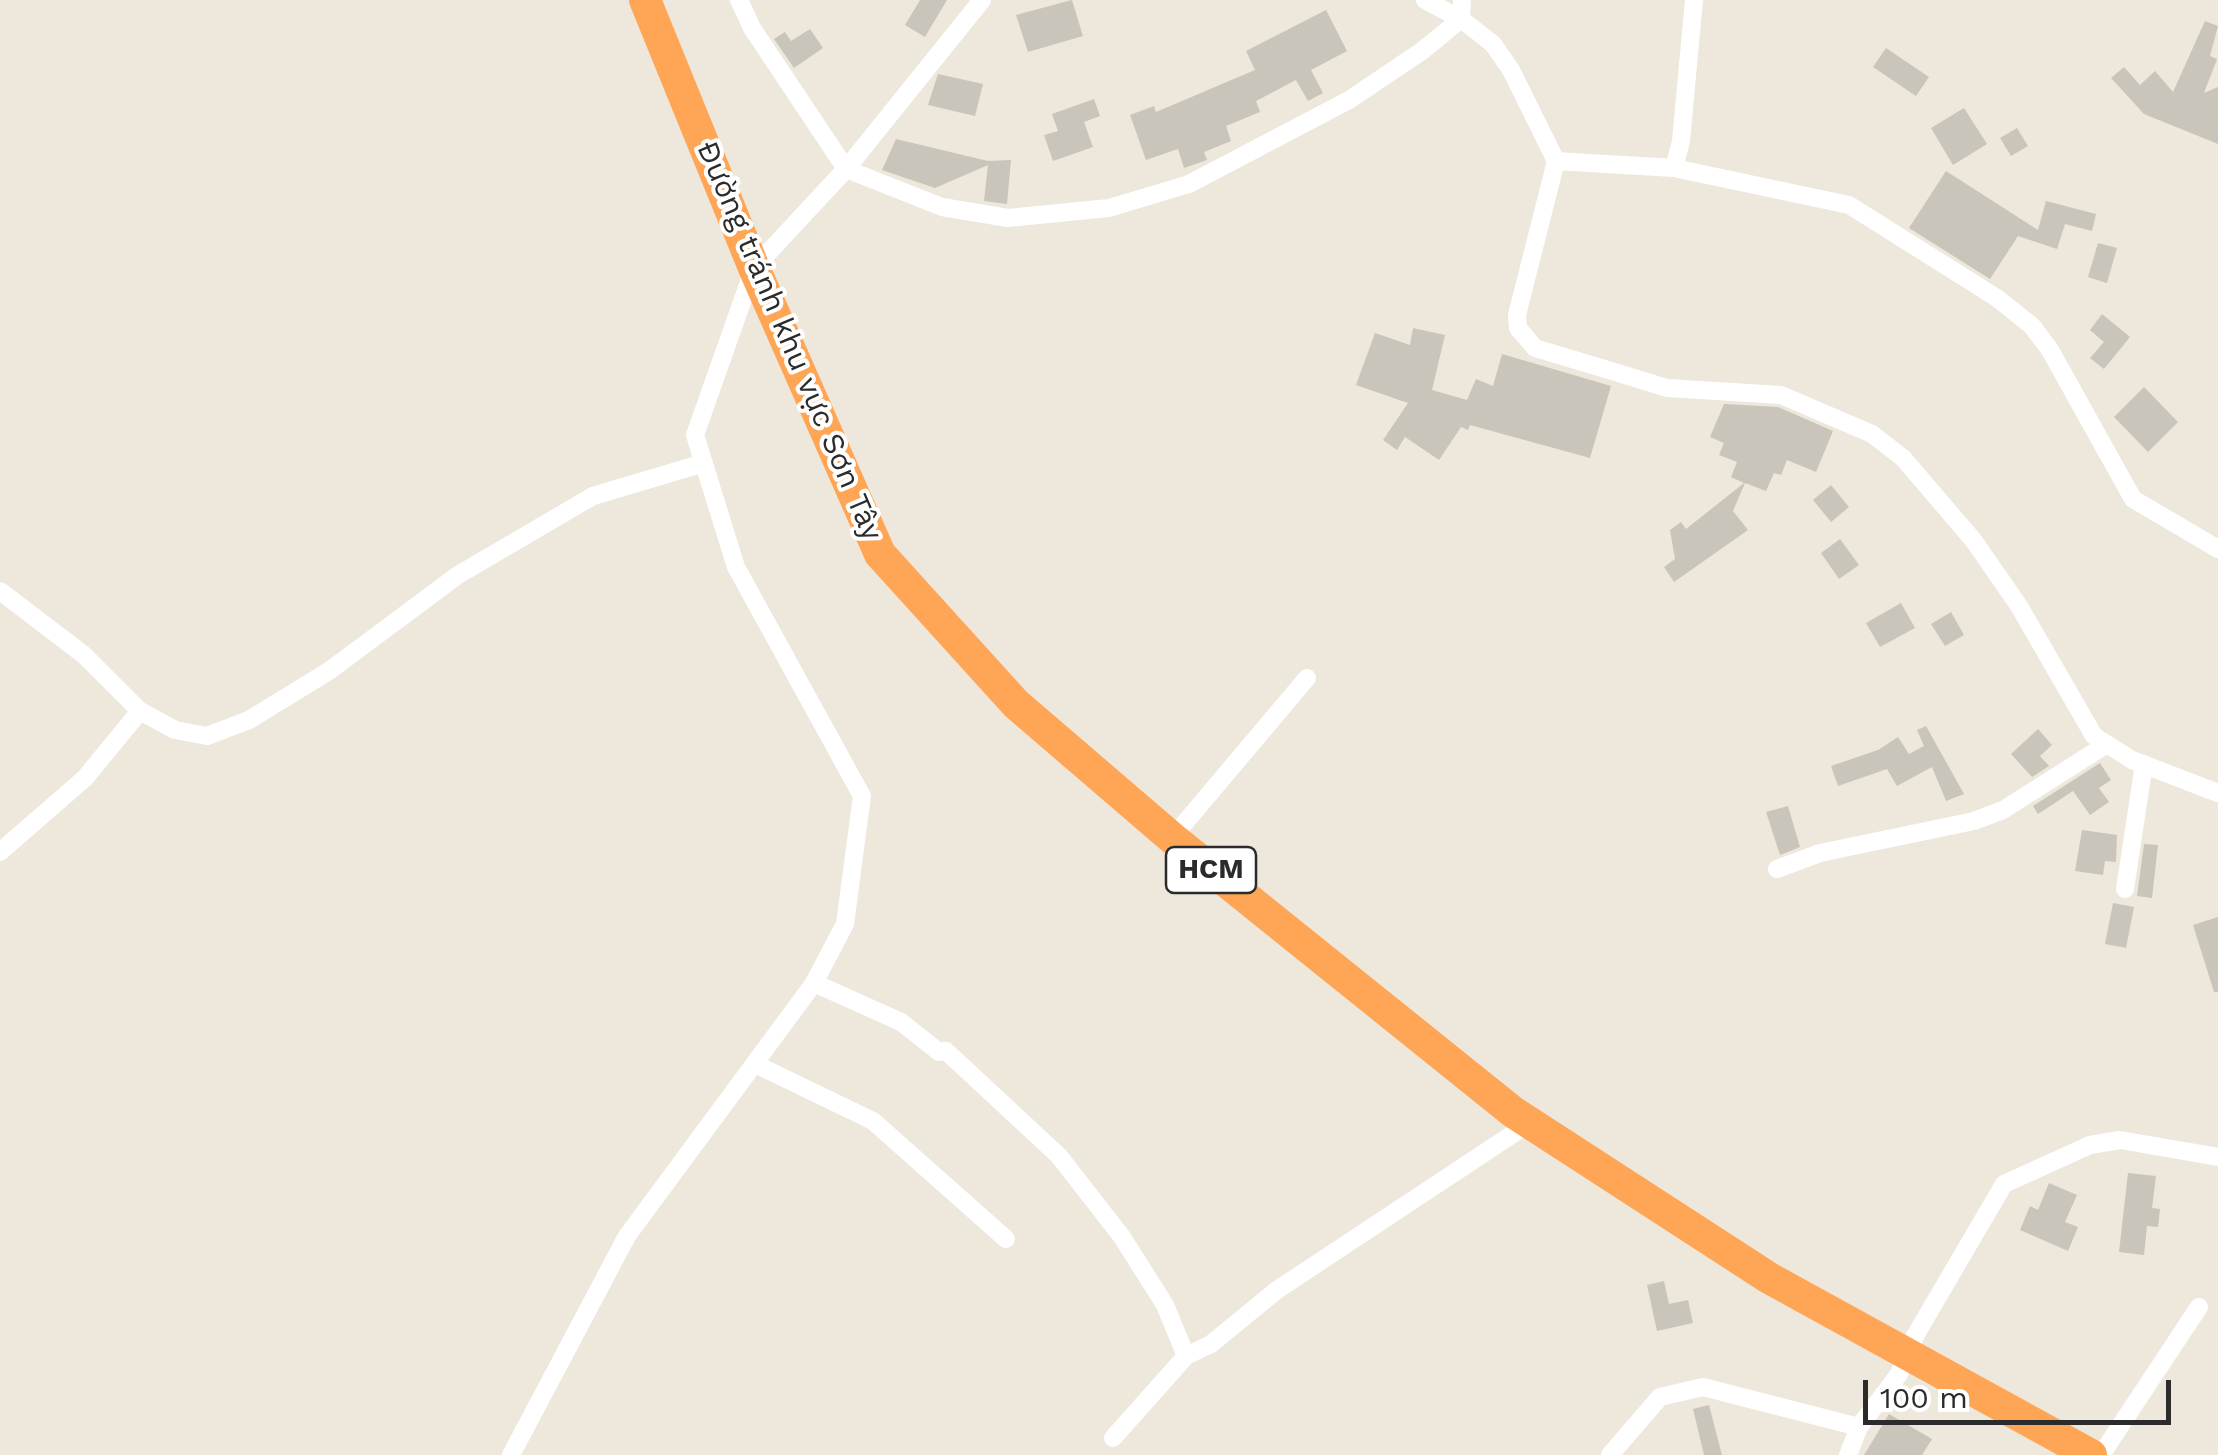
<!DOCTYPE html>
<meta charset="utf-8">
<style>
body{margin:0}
#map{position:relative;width:2218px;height:1455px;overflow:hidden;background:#eee7db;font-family:"Work Sans",sans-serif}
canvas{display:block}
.scale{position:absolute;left:1863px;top:1380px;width:308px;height:45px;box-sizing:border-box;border:5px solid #2b2b2b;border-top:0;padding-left:12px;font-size:30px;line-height:35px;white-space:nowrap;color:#2b2b2b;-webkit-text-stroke:8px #fff;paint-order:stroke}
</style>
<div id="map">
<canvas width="2218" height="1455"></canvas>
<div class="scale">100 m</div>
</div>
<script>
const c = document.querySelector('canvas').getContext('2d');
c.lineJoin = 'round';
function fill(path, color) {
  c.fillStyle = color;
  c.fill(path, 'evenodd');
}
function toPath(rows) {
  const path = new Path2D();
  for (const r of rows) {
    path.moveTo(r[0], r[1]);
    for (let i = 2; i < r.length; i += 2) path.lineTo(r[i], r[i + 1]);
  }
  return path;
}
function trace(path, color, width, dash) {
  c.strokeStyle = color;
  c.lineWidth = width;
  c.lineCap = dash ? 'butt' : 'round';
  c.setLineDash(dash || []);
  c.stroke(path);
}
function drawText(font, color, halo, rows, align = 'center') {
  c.font = font + ' "Work Sans",sans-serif';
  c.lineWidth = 8;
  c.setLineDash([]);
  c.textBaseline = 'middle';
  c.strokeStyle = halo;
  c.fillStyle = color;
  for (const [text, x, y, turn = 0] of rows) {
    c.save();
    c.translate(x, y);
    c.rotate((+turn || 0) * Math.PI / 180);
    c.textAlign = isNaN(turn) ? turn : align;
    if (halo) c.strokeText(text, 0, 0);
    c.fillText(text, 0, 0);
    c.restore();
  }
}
const building = toPath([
 [920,0,947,0,925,37,905,25],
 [1072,0,1083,36,1028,52,1016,15],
 [1326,10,1347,51,1311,70,1323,93,1308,101,1296,80,1256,101,1260,112,1226,126,1231,141,1204,152,1207,160,1184,168,1178,149,1146,160,1130,115,1154,106,1156,112,1255,70,1246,51],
 [2205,21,2218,26,2210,56,2217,59,2204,93,2218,87,2218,144,2144,114,2111,78,2124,67,2140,85,2155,71,2173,92],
 [810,29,823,48,794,68,774,39,785,32,791,41],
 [1886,48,1929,77,1916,96,1873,67],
 [938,74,983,84,975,116,928,105],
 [1094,99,1100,116,1084,122,1093,147,1053,161,1044,135,1058,131,1052,114],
 [1964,108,1987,144,1953,165,1931,128],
 [2017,128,2028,146,2011,156,2000,138],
 [896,139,988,161,1011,160,1007,204,984,201,988,165,935,188,882,170],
 [1946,171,2038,230,2046,201,2096,214,2092,231,2065,224,2057,249,2018,236,1990,279,1909,228],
 [2098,243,2117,248,2107,283,2088,277],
 [2102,314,2130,337,2104,369,2090,358,2104,342,2090,330],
 [1413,328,1445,335,1432,390,1467,400,1476,379,1493,386,1502,354,1611,386,1590,458,1470,425,1468,430,1461,427,1439,460,1405,437,1397,450,1383,440,1408,403,1356,385,1375,333,1410,345],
 [2144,387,2178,422,2148,452,2114,417],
 [1724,404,1778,407,1833,431,1816,472,1787,460,1781,475,1774,473,1766,491,1745,483,1733,511,1748,530,1674,582,1664,567,1675,559,1670,530,1681,522,1686,529,1744,483,1731,477,1737,462,1719,455,1724,443,1710,437],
 [1831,485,1849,507,1831,522,1813,500],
 [1840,539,1859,565,1839,579,1821,553],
 [1901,603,1915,628,1880,647,1866,623],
 [1951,612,1964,635,1945,646,1931,624],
 [1926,726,1964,794,1946,801,1932,767,1897,786,1887,769,1838,786,1831,766,1878,750,1898,737,1909,754,1924,746,1917,730],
 [2038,729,2052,745,2040,756,2049,766,2032,777,2011,754],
 [2100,763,2111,780,2099,788,2109,802,2090,815,2073,791,2038,814,2033,806],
 [1788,806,1800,847,1780,855,1766,812],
 [2082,830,2117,835,2116,862,2105,861,2103,875,2075,871],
 [2144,844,2158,845,2152,898,2137,896],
 [2113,903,2134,907,2126,948,2105,944],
 [2218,917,2218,992,2214,992,2193,925],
 [2128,1173,2156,1176,2152,1208,2160,1209,2158,1227,2147,1226,2144,1255,2119,1252],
 [2049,1183,2077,1195,2065,1222,2078,1227,2068,1251,2020,1230,2030,1206,2038,1210],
 [1664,1281,1669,1304,1688,1300,1693,1323,1657,1331,1647,1285],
 [1709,1405,1722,1455,1704,1455,1693,1409],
 [1889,1414,1932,1439,1922,1455,1864,1455]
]);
const street = toPath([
 [739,0,752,28,846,169,942,207,1008,218,1109,208,1189,184,1349,100,1422,51,1461,19,1462,0],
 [1425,0,1461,19,1493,44,1511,70,1556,161],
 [1694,0,1681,141,1674,168,1556,161,1517,315,1518,328,1535,348,1605,369,1667,388,1781,395,1872,434,1903,458,1974,541,2019,606,2094,736,2132,760,2218,793],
 [1674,168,1849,205,1997,298,2032,326,2050,350,2133,499,2218,549],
 [0,591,84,655,140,711,175,730,207,736,249,720,329,671,458,575,593,496,704,463],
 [1172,838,1307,678],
 [0,852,85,778,140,711],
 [1777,869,1820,853,1974,821,2003,810,2104,746],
 [2125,889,2144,764],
 [814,983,901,1022,939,1052,946,1051,1059,1156,1122,1237,1165,1305,1186,1356,1211,1344,1277,1290,1531,1122],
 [755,1064,873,1121,1006,1239],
 [1859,1427,1899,1374,1915,1336,2004,1184,2090,1145,2120,1140,2218,1157],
 [1113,1438,1186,1356],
 [511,1455,627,1236,814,983,845,924,862,796,736,567,695,435,754,268,846,169,982,0],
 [1610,1455,1660,1397,1703,1387,1859,1427,1848,1455],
 [2101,1455,2199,1307]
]);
const highway = toPath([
 [645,0,754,268,880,554,1016,704,1172,838,1513,1112,1769,1278,2091,1455]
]);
const shields = [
 [1211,870,90]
];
const shieldNames = [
 ["HCM",1211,870]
];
const streetNames = [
 ["Đường tránh khu vực Sơn Tây",789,341,67]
];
fill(building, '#c9c5ba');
trace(street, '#fff', 18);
trace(highway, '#ffa656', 32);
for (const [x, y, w] of shields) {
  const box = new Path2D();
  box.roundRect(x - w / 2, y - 23, w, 46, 8);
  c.fillStyle = '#fff';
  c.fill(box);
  trace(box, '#2b2b2b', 2.5);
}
drawText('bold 28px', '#2b2b2b', null, shieldNames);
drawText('30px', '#2b2b2b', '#fff', streetNames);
</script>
